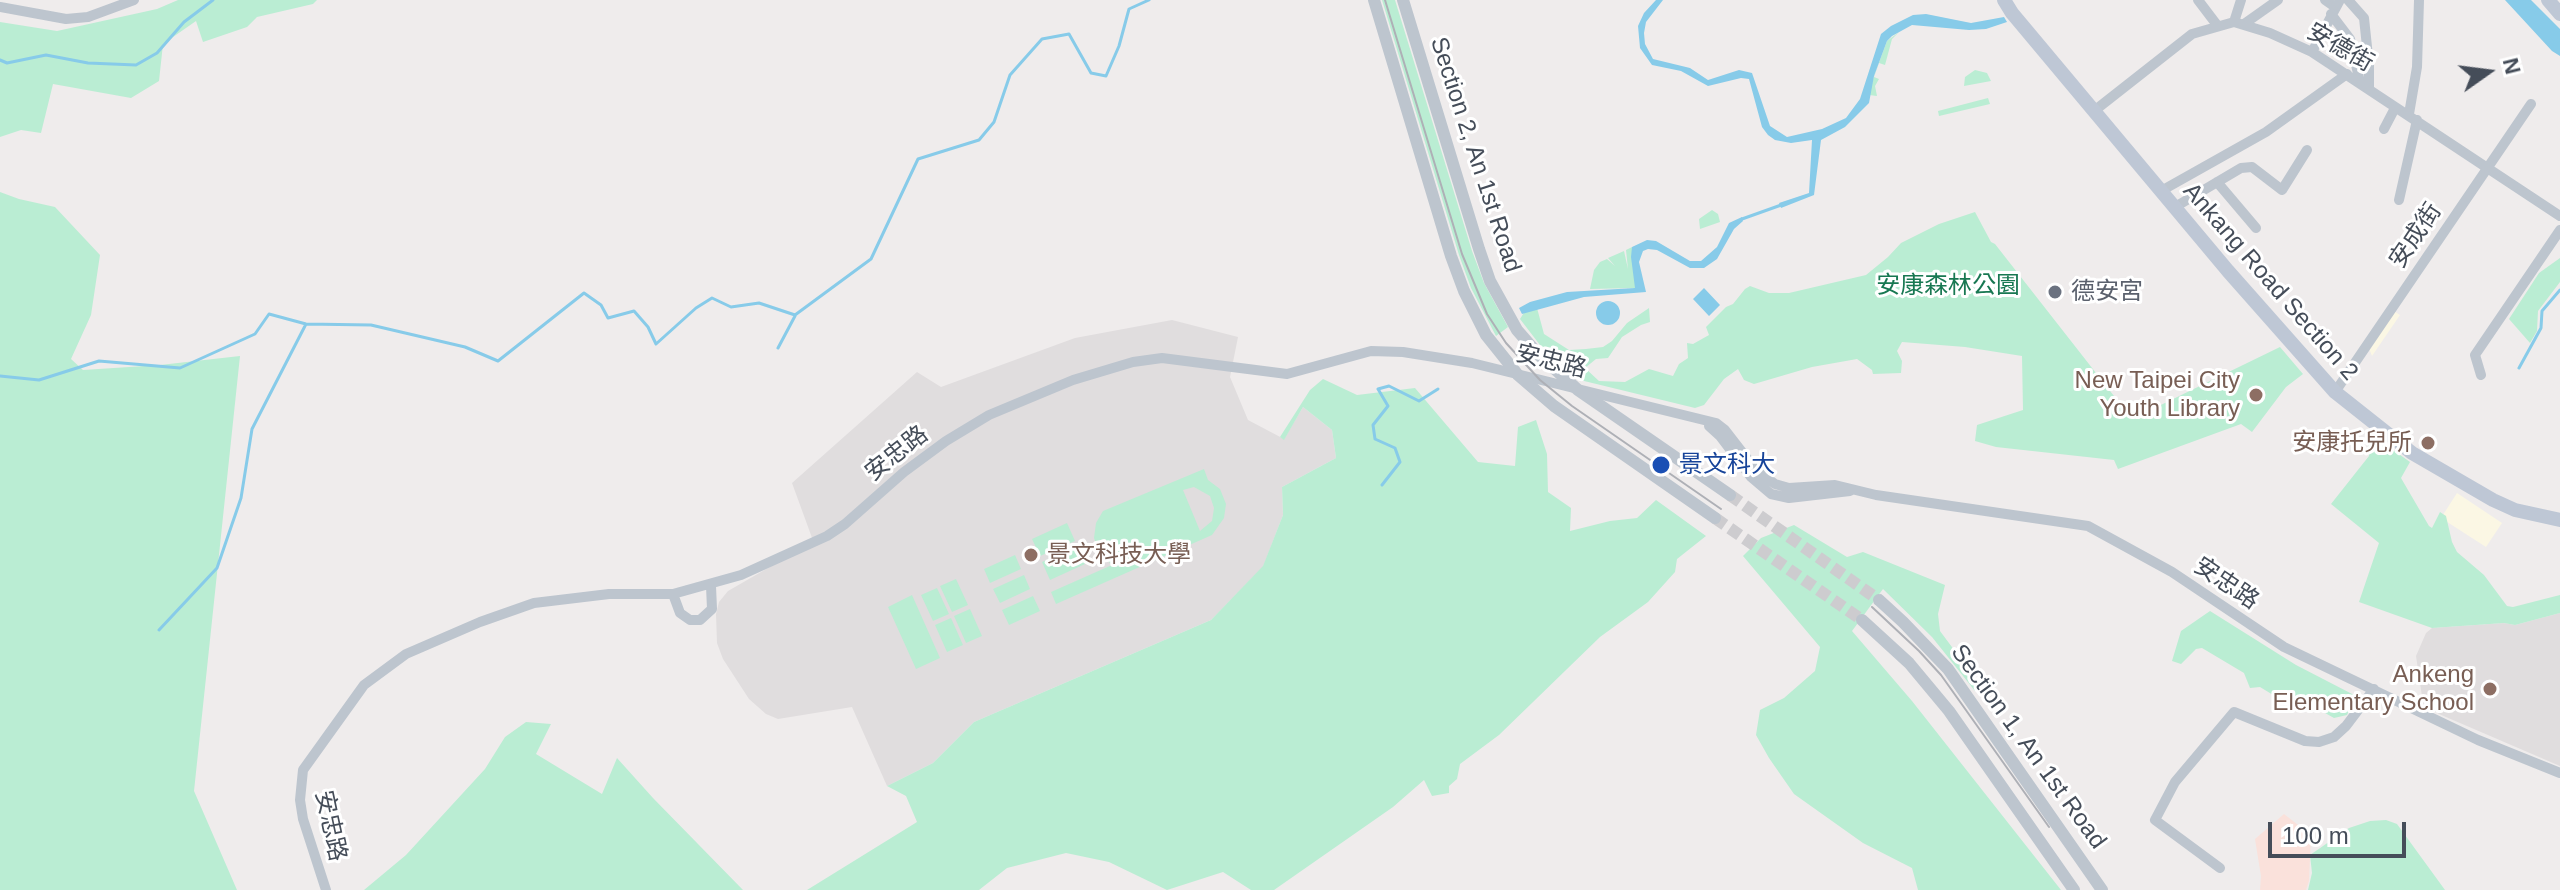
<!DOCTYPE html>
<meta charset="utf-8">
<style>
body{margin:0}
#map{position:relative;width:2560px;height:890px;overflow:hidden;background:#efecec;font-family:Arial,sans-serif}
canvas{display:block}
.north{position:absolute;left:2448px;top:32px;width:80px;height:80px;-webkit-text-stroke:6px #fff;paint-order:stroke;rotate:76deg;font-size:22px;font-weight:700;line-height:32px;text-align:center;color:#454d59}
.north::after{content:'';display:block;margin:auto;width:28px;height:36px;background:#454d59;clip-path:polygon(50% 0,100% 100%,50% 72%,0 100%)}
.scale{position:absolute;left:2268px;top:822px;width:138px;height:36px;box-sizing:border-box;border:4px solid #454d59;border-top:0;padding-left:10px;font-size:24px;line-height:28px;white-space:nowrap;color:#454d59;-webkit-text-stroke:6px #fff;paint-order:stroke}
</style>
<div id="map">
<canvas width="2560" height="890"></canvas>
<div class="north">N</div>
<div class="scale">100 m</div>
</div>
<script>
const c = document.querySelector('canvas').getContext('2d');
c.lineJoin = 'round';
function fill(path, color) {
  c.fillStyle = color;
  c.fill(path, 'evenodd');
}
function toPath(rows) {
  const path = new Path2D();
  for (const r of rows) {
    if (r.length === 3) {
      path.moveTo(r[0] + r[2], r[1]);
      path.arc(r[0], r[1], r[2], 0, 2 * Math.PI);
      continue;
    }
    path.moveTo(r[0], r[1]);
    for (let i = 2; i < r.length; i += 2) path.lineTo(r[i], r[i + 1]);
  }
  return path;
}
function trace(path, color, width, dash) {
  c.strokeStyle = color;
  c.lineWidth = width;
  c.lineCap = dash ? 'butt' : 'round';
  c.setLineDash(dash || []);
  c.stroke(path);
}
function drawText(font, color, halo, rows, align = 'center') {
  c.font = font + ' Arial,"Noto Sans TC",sans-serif';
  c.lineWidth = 6;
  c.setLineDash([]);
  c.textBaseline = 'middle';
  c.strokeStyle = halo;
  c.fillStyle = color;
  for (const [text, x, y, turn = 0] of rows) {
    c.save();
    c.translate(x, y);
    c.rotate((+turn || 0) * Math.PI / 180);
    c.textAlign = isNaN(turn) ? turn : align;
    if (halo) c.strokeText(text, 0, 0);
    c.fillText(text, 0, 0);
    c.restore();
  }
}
const commercial = toPath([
 [2392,310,2400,315,2372,356,2368,346],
 [2457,493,2502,523,2486,547,2441,518]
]);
const education = toPath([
 [1172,320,1238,337,1230,377,1248,420,1284,439,1303,407,1332,430,1336,458,1282,487,1283,515,1263,567,1211,620,974,722,933,763,887,786,852,707,778,719,766,714,749,699,723,659,717,643,716,614,719,602,728,591,775,564,815,546,792,483,917,372,941,387,1075,338],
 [2560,613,2560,766,2439,714,2423,703,2416,656,2426,633,2432,628,2504,623,2515,625]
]);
const medical = toPath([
 [2284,814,2311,835,2309,881,2306,890,2260,890,2261,876,2255,839]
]);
const green = toPath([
 [178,0,317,0,313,4,257,17,247,27,203,42,196,21,163,44,159,81,131,98,53,84,41,133,21,130,0,137,0,22,57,31,157,9],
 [1382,0,1395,0,1472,251,1484,283,1508,327,1496,336,1471,288,1459,255],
 [1899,32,1892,39,1885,65,1879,63,1874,77,1879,79,1875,86,1877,96,1869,95,1874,76,1887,41],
 [1975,70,1987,73,1991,81,1964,86,1965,77],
 [1988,98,1990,104,1939,116,1938,111],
 [0,192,19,199,55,207,100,255,91,315,71,359,83,370,160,365,240,356,194,791,237,890,0,890],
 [1712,210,1718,214,1720,222,1700,229,1699,219],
 [1975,212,1991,242,1995,244,2132,419,2280,347,2303,374,2286,387,2252,432,2241,424,2118,469,2114,460,1996,447,1975,441,1977,425,2023,410,2022,356,1965,347,1902,342,1897,351,1902,361,1901,373,1873,374,1872,370,1857,359,1812,367,1754,384,1744,380,1738,369,1724,379,1704,405,1695,408,1580,380,1540,345,1520,319,1525,311,1537,308,1544,334,1569,350,1586,349,1603,347,1612,341,1627,323,1649,308,1650,322,1641,325,1622,337,1608,358,1596,359,1585,368,1599,381,1625,382,1649,369,1673,376,1679,364,1688,358,1687,343,1693,344,1709,335,1706,327,1726,307,1733,304,1745,289,1750,286,1769,293,1789,293,1866,275,1888,257,1901,243,1939,224],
 [1632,247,1636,288,1590,289,1594,270,1600,262,1607,259,1615,266,1608,258,1624,251,1628,269,1626,250],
 [2560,258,2560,282,2538,311,2537,331,2530,343,2509,319,2539,273],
 [1323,379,1357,395,1415,388,1478,462,1515,466,1518,427,1536,420,1547,454,1548,492,1571,508,1570,531,1610,521,1637,518,1656,500,1706,536,1677,559,1675,572,1648,602,1600,637,1499,735,1460,764,1457,779,1449,786,1449,793,1432,796,1424,780,1393,807,1274,890,1251,890,1223,872,1167,890,1109,862,1066,853,1007,868,979,890,807,890,917,822,906,796,887,786,933,763,974,722,1211,620,1263,566,1283,515,1282,487,1336,458,1332,430,1303,407,1284,440,1280,437,1310,390],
 [2372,435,2410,462,2401,478,2429,526,2432,528,2440,512,2446,516,2452,542,2457,552,2484,575,2507,606,2513,607,2560,595,2560,613,2515,625,2504,623,2432,628,2359,602,2379,543,2331,504,2369,456,2368,444],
 [1204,469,1208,480,1220,489,1226,504,1224,518,1212,535,1056,604,1051,592,1112,565,1099,552,1094,538,1096,523,1103,511],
 [1194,487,1210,496,1214,508,1212,521,1200,531,1183,490],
 [1067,523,1075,541,1040,556,1032,539],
 [1794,525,1847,557,1863,552,1945,585,1938,614,1940,631,1981,686,1975,691,1932,637,1883,589,1852,631,1912,701,2061,890,1918,890,1912,868,1863,843,1794,794,1769,758,1756,735,1760,710,1784,698,1815,671,1820,647,1743,556,1761,538],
 [1077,546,1085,564,1050,580,1042,562],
 [1015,555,1021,569,990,583,984,569],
 [1024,575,1030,589,1000,603,993,589],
 [956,579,968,605,952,612,940,586],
 [937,588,949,614,933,621,921,595],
 [912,595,940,658,916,669,888,607],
 [1033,596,1040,611,1009,625,1002,610],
 [970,609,982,636,966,643,954,616],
 [2210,611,2296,665,2356,696,2347,715,2334,718,2302,700,2283,701,2260,687,2250,688,2244,673,2202,648,2196,649,2181,664,2172,661,2181,631],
 [951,618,963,645,947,652,935,625],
 [526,722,551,724,536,754,602,794,617,758,653,798,743,890,364,890,406,855,485,769,505,737],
 [2386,820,2397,824,2445,890,2308,890,2312,873,2310,855,2349,828,2370,821]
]);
const water = toPath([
 [1656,0,1663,0,1646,22,1644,33,1645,44,1653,59,1690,68,1708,80,1739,70,1752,73,1770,126,1787,137,1822,129,1846,118,1860,99,1881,34,1891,26,1913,15,1926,14,1971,23,2004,17,2007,22,1986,29,1969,30,1912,25,1892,36,1887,41,1874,76,1869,103,1845,127,1821,140,1814,195,1781,208,1779,203,1809,193,1812,140,1791,143,1775,140,1768,135,1762,127,1749,79,1741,78,1708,86,1681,71,1652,65,1640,48,1638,26,1644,13],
 [2505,0,2531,0,2560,29,2560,56,2552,51],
 [1742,217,1743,221,1734,229,1717,259,1704,268,1690,268,1657,250,1648,249,1643,251,1639,262,1646,292,1584,297,1522,314,1519,308,1530,302,1567,292,1635,288,1631,257,1632,247,1647,240,1656,241,1690,261,1701,261,1717,247,1729,223],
 [1704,288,1720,305,1709,316,1693,299],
 [1608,313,12]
]);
const stream = toPath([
 [0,60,7,63,46,55,88,63,136,65,157,53,184,22,213,0],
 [1742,219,1784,204],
 [778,348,795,316],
 [2519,368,2541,328,2542,311,2560,290],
 [0,376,39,380,99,361,180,368,255,334,269,314,306,324,371,325,465,347,498,361,584,293,601,305,608,318,634,311,648,327,656,344,696,308,712,298,731,307,759,303,795,315,871,259,918,159,979,140,994,122,1010,75,1042,39,1069,34,1091,73,1106,76,1119,46,1129,9,1149,0],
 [1382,485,1400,462,1395,448,1375,439,1373,425,1388,406,1378,389,1389,386,1419,401,1438,389],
 [159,630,217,568,241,498,252,429,306,324]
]);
const tertiaryTunnel = toPath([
 [1730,495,1879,600],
 [1715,518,1862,620]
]);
const minor = toPath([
 [2198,0,2217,25],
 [2325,0,2335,7],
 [2348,0,2364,18,2369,66,2369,88],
 [0,7,66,19,88,17,134,0],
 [2331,14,2350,39,2360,82],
 [2234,22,2241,0],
 [2244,24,2278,0],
 [2312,52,2340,0],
 [2094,111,2192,34,2234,22,2270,33,2312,52,2560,216],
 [2409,114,2417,67,2419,0],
 [2384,129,2395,108],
 [2217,182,2256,228],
 [2161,191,2266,132,2347,74],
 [2399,200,2417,120],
 [2175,207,2241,168,2252,167,2282,190,2307,150],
 [2481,375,2475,355,2560,230],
 [2335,392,2531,104],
 [1709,426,1720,436,1751,477,1771,494,1789,498,1850,491],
 [673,594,680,613,690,620,700,620,712,609,711,586],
 [2220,868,2155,820,2175,782,2234,712,2305,741,2319,742,2334,737,2346,726,2374,689],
 [326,890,303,819,300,800,303,770,364,685,406,654,480,622,534,603,609,594,673,594,741,575,827,536,845,524,904,472,946,441,989,415,1073,380,1133,362,1162,358,1287,374,1371,351,1403,352,1472,363,1716,423,1725,430,1756,470,1775,484,1789,488,1835,485,1876,495,2088,526,2172,572,2284,647,2478,740,2560,773]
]);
const tertiary = toPath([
 [1374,0,1451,256,1464,291,1486,335,1518,375,1554,406,1715,518],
 [1403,0,1479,249,1490,281,1517,330,1537,353,1578,390,1730,495],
 [1879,600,1903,622,1948,669,2102,890],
 [1862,620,1909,663,1949,711,2074,890]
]);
const secondary = toPath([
 [2004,0,2012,13,2228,271,2335,392,2412,453,2493,500,2515,510,2560,520],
 [2548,0,2560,14]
]);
const tram = toPath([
 [1385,0,1462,254,1487,314,1506,343,1540,380,1572,406,1721,509],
 [1872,607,1919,651,1941,675,2049,827]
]);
const markers = [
 [2055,292,8,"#6b7280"],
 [2256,395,8,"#8d6e63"],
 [2428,443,8,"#8d6e63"],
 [1661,465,10,"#1a4fb4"],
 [1031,555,8,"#8d6e63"],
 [2490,689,8,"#8d6e63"]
];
const streetNames = [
 ["安德街",2340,48,30],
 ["Section 2, An 1st Road",1475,155,72],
 ["安成街",2416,236,-56],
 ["Ankang Road Section 2",2270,282,49],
 ["安忠路",1551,362,14],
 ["安忠路",897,454,-38],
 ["安忠路",2226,584,34],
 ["Section 1, An 1st Road",2028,747,54],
 ["安忠路",330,826,78]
];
const parkNames = [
 ["安康森林公園",1948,286]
];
const worshipNames = [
 ["德安宮",2071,292]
];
const educationNames = [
 ["New Taipei City",2240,381],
 ["Youth Library",2240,409],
 ["安康托兒所",2412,443],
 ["景文科技大學",1047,555,"left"],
 ["Ankeng",2474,675],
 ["Elementary School",2474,703]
];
const transitNames = [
 ["景文科大",1679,465]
];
fill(commercial, '#fbf7e4');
fill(education, '#e0ddde');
fill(medical, '#fae1db');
fill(green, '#baedd3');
fill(water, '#87cbe9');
trace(stream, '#87cbe9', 3);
trace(tertiaryTunnel, '#cdcccf', 12, [12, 6]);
trace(minor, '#bdc5ce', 10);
trace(tertiary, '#bdc5ce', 12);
trace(secondary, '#bec7d5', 14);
trace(tram, '#aeb0b6', 2);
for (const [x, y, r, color] of markers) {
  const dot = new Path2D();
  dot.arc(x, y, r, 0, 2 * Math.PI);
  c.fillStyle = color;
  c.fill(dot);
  trace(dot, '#fff', 3);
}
drawText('24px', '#454d59', '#fff', streetNames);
drawText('24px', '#187852', '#fff', parkNames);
drawText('24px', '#5b616d', '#fff', worshipNames, 'left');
drawText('24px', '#785e54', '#fff', educationNames, 'right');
drawText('24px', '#164399', '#fff', transitNames, 'left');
</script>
